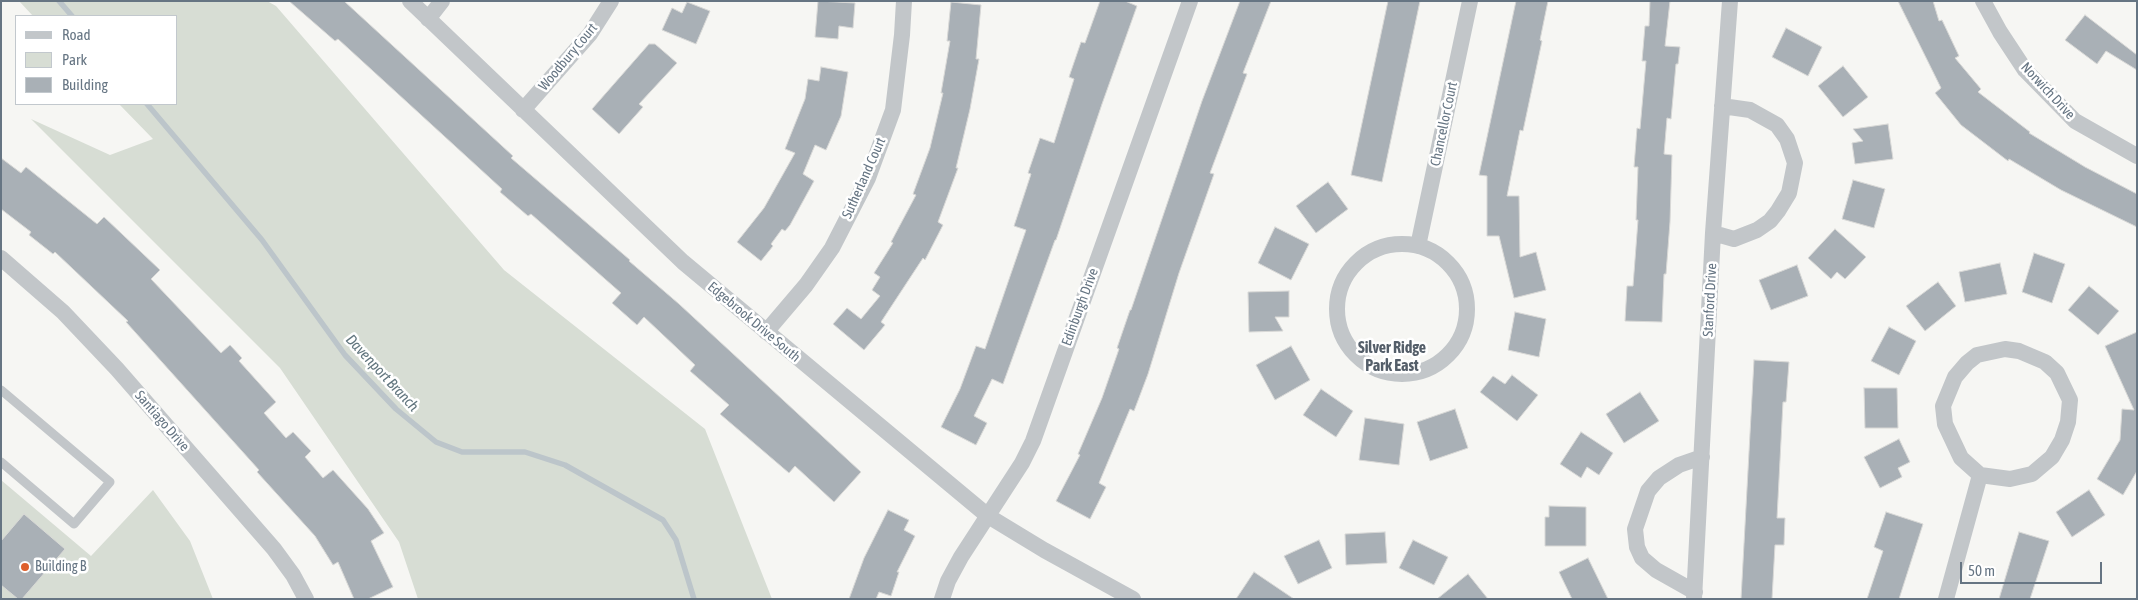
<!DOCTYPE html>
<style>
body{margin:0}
#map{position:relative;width:2138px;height:600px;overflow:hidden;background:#f6f6f3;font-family:"Asap Condensed",sans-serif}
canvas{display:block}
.frame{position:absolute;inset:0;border:2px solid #667583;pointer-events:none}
.legend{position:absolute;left:15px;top:15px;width:162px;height:90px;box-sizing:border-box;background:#fff;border:1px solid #c2c8cd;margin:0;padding:6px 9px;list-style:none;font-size:15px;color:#667583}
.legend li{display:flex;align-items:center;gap:10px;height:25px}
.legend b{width:25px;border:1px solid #c2c8cd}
.scale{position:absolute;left:1960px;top:562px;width:142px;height:22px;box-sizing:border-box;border:2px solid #667583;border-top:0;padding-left:6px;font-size:15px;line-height:18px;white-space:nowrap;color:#667583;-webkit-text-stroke:4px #fff;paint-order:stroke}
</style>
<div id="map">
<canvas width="2138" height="600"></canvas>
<div class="frame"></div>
<ul class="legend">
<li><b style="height:6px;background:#c2c6c9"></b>Road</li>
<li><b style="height:14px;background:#d7ddd4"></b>Park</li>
<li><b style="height:14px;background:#a9b0b6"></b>Building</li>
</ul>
<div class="scale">50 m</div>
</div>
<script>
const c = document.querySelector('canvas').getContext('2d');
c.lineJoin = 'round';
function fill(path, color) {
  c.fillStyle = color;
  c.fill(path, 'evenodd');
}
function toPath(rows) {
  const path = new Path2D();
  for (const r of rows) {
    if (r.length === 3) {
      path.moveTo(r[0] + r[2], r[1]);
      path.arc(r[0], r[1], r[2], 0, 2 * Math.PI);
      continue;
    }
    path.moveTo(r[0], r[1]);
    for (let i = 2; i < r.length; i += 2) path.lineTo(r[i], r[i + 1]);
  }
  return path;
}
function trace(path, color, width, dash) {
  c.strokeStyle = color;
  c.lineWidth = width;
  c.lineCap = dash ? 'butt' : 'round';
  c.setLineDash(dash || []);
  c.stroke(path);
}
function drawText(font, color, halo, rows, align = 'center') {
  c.font = font + ' "Asap Condensed",sans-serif';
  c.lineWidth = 5;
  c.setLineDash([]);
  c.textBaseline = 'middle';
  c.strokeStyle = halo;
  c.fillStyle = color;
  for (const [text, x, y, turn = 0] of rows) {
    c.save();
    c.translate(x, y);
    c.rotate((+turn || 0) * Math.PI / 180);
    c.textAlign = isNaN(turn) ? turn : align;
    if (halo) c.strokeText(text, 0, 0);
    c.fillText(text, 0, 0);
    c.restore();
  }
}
const green = toPath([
 [19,1,267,1,276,6,504,270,705,429,772,599,418,599,399,542,280,368,31,119,110,155,153,139,119,104,176,104,176,16,33,16],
 [1,480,91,556,153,490,190,541,213,599,1,599]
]);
const stream = toPath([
 [59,1,72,16],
 [147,104,262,240,345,355,396,409,436,442,462,452,525,452,565,465,663,520,676,540,694,599]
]);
const building = toPath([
 [289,1,344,1,513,156,511,158,630,260,629,261,679,304,861,472,834,502,795,466,789,473,720,414,729,405,690,371,695,365,644,317,637,325,612,303,621,293,531,214,528,216,500,192,502,189,338,39,335,41,289,1],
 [818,1,855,3,853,28,839,26,838,39,815,37,818,1],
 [1100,1,1125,1,1137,6,1102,104,1056,240,1055,240,1003,384,992,379,974,416,987,423,976,445,941,427,960,389,976,346,985,349,1026,230,1014,226,1031,174,1028,173,1040,138,1054,143,1074,79,1069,77,1081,42,1085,43,1100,1],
 [1240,1,1271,1,1243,73,1247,74,1210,173,1214,174,1179,273,1148,374,1134,411,1130,409,1099,483,1106,487,1090,519,1056,501,1080,455,1078,454,1102,398,1119,349,1117,348,1130,310,1131,310,1202,101,1240,1],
 [1388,1,1420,1,1382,182,1351,175,1388,1],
 [1516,1,1548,1,1540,40,1542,41,1523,131,1520,130,1507,196,1519,196,1520,257,1536,252,1546,290,1514,298,1499,236,1487,236,1487,176,1479,175,1516,1],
 [1650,1,1670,1,1665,46,1680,47,1678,64,1676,64,1671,119,1667,118,1664,154,1672,155,1670,222,1666,274,1664,274,1662,322,1625,321,1627,286,1633,286,1638,220,1636,220,1638,167,1634,167,1637,128,1640,129,1646,61,1642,61,1645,26,1649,26,1650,1],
 [1898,1,1933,1,1939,21,1942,20,1959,56,1955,58,1981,89,1978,92,2030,132,2029,133,2085,167,2137,194,2137,227,2061,190,2009,159,2008,161,1961,125,1935,93,1941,88,1898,1],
 [687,2,710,11,696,44,662,30,672,8,682,13,687,2],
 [951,2,981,5,976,59,979,59,970,109,956,168,958,168,938,222,943,225,925,260,923,258,881,322,885,325,864,350,833,324,847,308,861,319,880,296,872,290,880,277,874,273,893,243,891,242,916,195,913,194,930,148,943,93,941,93,950,41,947,41,951,2],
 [2085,15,2137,55,2137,70,2106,51,2097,64,2065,40,2085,15],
 [1786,28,1822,47,1808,76,1772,57,1786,28],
 [649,44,655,44,677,63,639,104,643,107,619,134,592,109,649,44],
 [1843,66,1868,97,1843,117,1818,86,1843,66],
 [821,67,848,72,841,116,826,150,815,145,803,174,814,181,790,225,785,231,782,229,771,244,773,246,761,261,737,242,764,208,795,153,785,149,805,99,808,79,819,81,821,67],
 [1888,124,1893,159,1855,164,1852,143,1863,141,1853,129,1888,124],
 [1,158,21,173,26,167,97,224,104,217,160,270,151,279,221,353,230,345,242,358,239,361,276,402,264,413,286,438,293,432,311,451,305,457,323,478,333,470,368,509,384,533,371,541,393,587,368,599,354,599,338,562,333,565,315,536,257,472,259,470,126,322,128,321,55,252,53,254,29,235,31,232,1,209,1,158],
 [1853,180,1885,189,1874,228,1842,219,1853,180],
 [1328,182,1348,209,1316,233,1296,206,1328,182],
 [1275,227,1309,244,1291,280,1258,263,1275,227],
 [1835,229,1866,257,1845,279,1837,272,1831,279,1808,258,1835,229],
 [2034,253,2065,264,2052,303,2022,292,2034,253],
 [2000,263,2007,294,1965,302,1959,272,2000,263],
 [1797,265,1808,296,1771,310,1759,280,1797,265],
 [1938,282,1956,306,1925,331,1906,306,1938,282],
 [2089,286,2119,311,2098,335,2068,310,2089,286],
 [1289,291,1289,317,1275,317,1283,331,1249,332,1248,292,1289,291],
 [1515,312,1546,319,1539,357,1508,350,1515,312],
 [1889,327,1916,341,1899,375,1871,361,1889,327],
 [2137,332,2137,471,2123,495,2097,479,2120,440,2122,409,2134,410,2105,346,2137,332],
 [1291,346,1310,380,1275,400,1256,365,1291,346],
 [1754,360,1789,362,1786,402,1783,402,1777,518,1785,518,1784,545,1775,545,1772,599,1741,599,1754,360],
 [1512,375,1538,395,1517,421,1480,392,1493,376,1505,384,1512,375],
 [1864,388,1897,388,1898,428,1865,428,1864,388],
 [1321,389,1353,411,1336,437,1303,415,1321,389],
 [1640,392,1659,421,1624,443,1606,414,1640,392],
 [1455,409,1468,448,1430,461,1417,422,1455,409],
 [1365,418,1404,424,1399,465,1359,460,1365,418],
 [1581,432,1613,453,1599,475,1587,467,1581,478,1560,464,1581,432],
 [1899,439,1910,462,1898,468,1902,477,1880,488,1864,457,1899,439],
 [2089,490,2105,515,2072,537,2056,512,2089,490],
 [1549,506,1586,507,1586,546,1545,546,1545,517,1549,517,1549,506],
 [888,510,909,520,904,530,915,536,897,572,899,572,891,596,879,592,876,599,849,599,864,558,888,510],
 [1886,512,1923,524,1899,599,1867,599,1883,551,1874,547,1886,512],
 [24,514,65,549,22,599,18,599,1,585,1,541,24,514],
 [1385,532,1387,563,1346,565,1345,534,1385,532],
 [2019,532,2049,541,2030,599,1999,599,2019,532],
 [1319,540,1332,568,1298,584,1284,556,1319,540],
 [1413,540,1448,557,1434,585,1399,568,1413,540],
 [1588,558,1608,599,1572,599,1559,572,1588,558],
 [1254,572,1294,599,1236,599,1254,572],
 [1468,574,1488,599,1437,599,1468,574]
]);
const lane = toPath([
 [1,390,110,482,74,524,1,462]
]);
const street = toPath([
 [410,1,683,262,988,516,1044,550,1133,599],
 [1983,1,2000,32,2025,70,2075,121,2137,156],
 [428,19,442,1],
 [523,110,590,34,611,1],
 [1713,233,1734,239,1757,230,1770,221,1778,211,1789,193,1795,163,1787,139,1777,125,1750,110,1722,106],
 [1402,309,65],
 [1418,246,1470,1],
 [1,258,63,312,117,369,274,549,293,575,306,599],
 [766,332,806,285,832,248,868,178,893,110,902,35,904,1],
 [2005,349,2019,351,2045,362,2057,373,2070,400,2068,422,2062,440,2052,457,2032,474,2010,479,1980,475,1961,458,1945,424,1943,406,1955,377,1967,363,1977,355,2005,349],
 [1695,592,1656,570,1642,558,1637,547,1635,529,1648,491,1659,478,1679,465,1702,457],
 [942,599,948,581,961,557,1022,463,1033,441,1190,1],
 [1694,599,1713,233,1730,1],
 [1946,599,1980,475]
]);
const markers = [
 [25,567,5,"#de5f2b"]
];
const streetNames = [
 ["Woodbury Court",568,57,-50],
 ["Norwich Drive",2048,91,47],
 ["Chancellor Court",1444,124,-78],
 ["Sutherland Court",864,178,-66],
 ["Stanford Drive",1710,300,-87],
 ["Edinburgh Drive",1080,307,-70],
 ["Edgebrook Drive South",754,322,40],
 ["Santiago Drive",162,421,49]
];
const poiNames = [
 ["Building B",35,567]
];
const waterNames = [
 ["Davenport Branch",382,373,47]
];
const quarterNames = [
 ["Silver Ridge",1392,348],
 ["Park East",1392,366]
];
fill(green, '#d7ddd4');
trace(stream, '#bcc5ca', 5.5);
fill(building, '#a9b0b6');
trace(building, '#d8d8d6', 1);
trace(lane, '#c2c6c9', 9);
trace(street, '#c2c6c9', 16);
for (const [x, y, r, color] of markers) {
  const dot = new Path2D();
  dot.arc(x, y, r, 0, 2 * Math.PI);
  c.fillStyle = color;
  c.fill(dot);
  trace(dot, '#fff', 2);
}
drawText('14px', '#667583', '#fff', streetNames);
drawText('14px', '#667583', '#fff', poiNames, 'left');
drawText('italic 15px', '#62767f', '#fff', waterNames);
drawText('bold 16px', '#545e69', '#fff', quarterNames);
</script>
